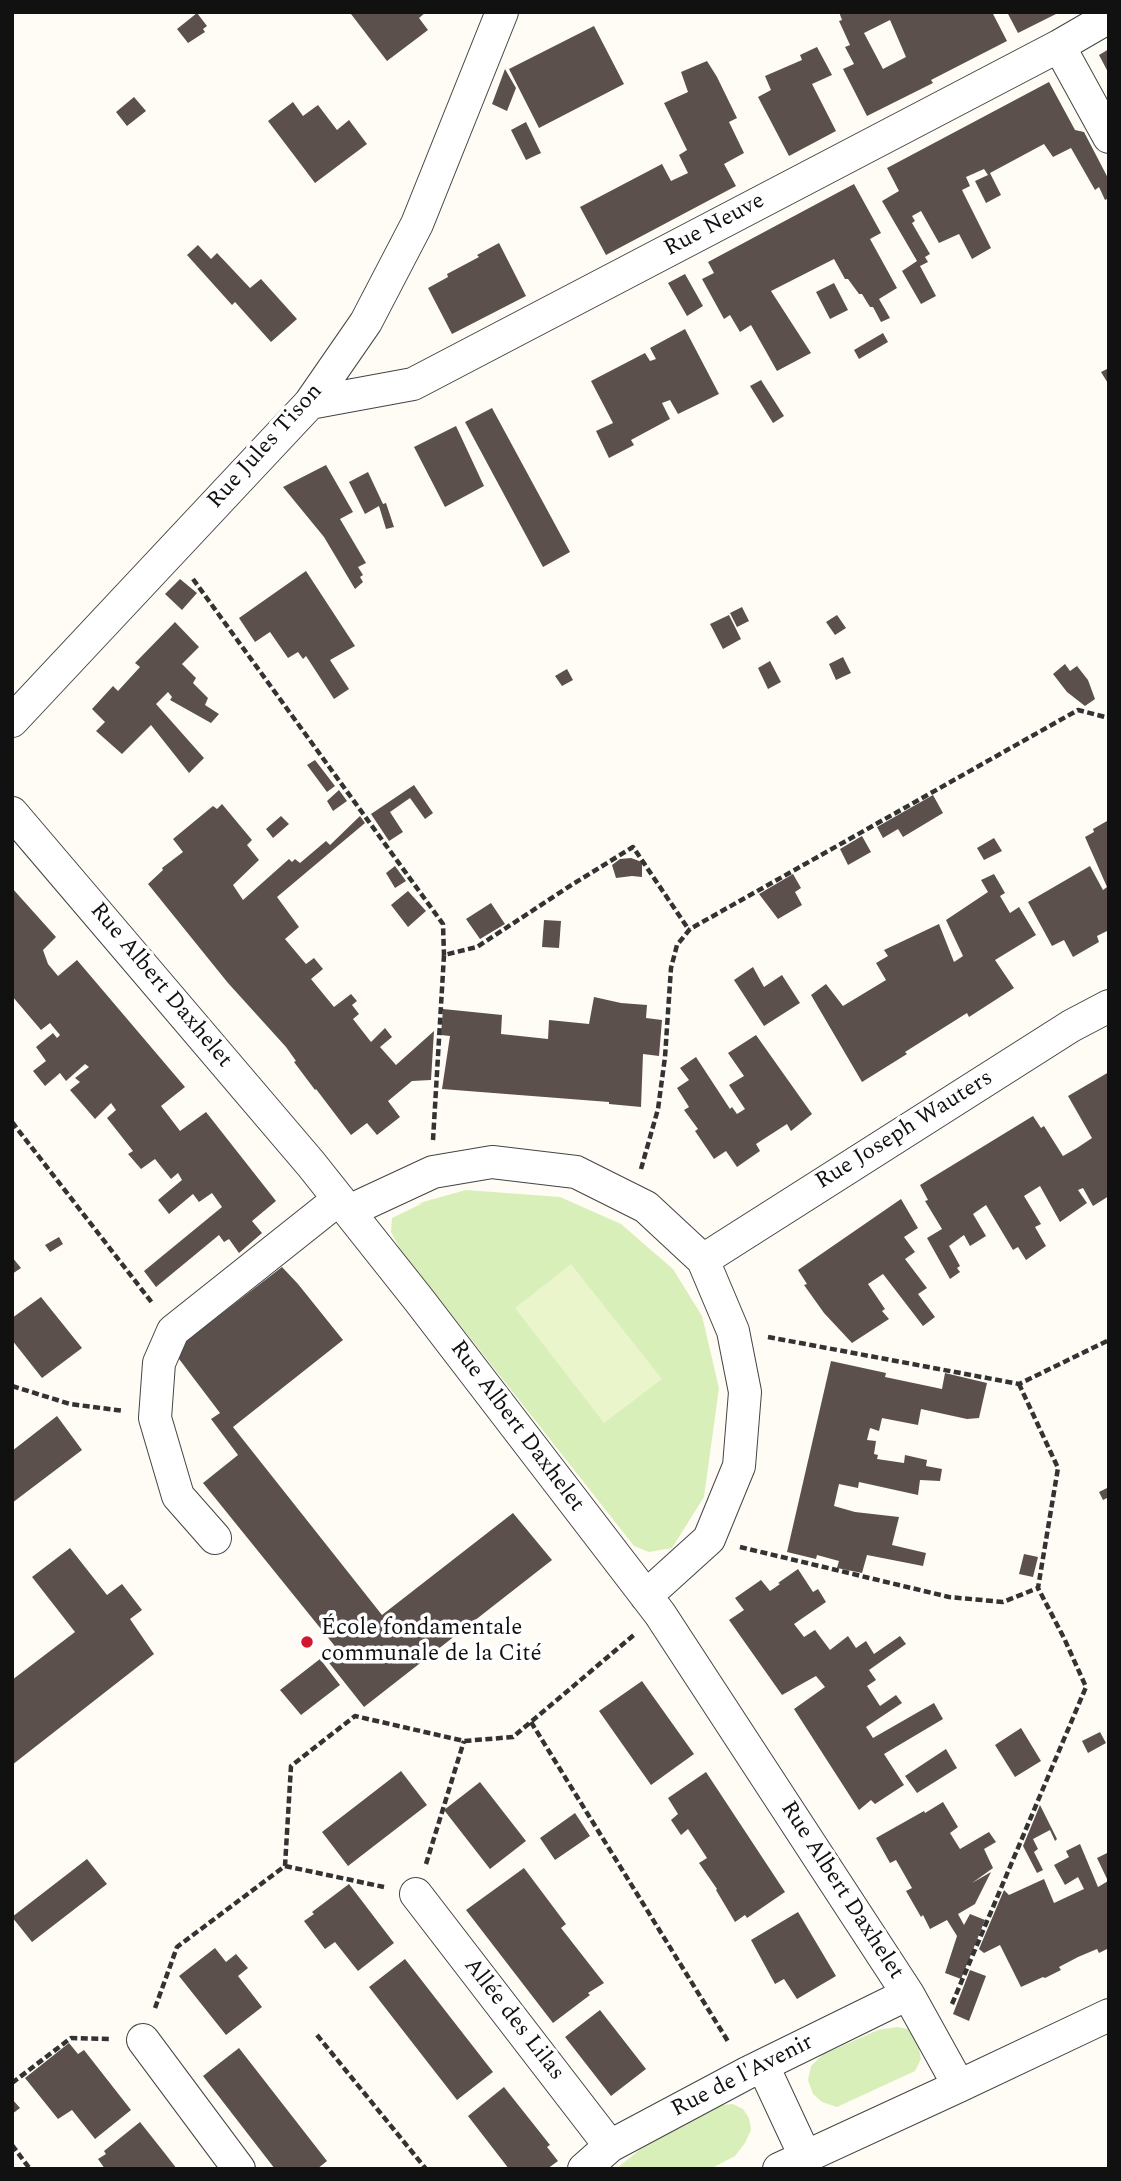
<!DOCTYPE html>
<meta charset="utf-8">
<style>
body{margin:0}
#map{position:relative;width:1121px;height:2181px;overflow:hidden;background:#fffcf5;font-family:Spectral,serif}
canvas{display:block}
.frame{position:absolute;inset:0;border:14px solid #111;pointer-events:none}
</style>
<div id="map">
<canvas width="1121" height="2181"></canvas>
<div class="frame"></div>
</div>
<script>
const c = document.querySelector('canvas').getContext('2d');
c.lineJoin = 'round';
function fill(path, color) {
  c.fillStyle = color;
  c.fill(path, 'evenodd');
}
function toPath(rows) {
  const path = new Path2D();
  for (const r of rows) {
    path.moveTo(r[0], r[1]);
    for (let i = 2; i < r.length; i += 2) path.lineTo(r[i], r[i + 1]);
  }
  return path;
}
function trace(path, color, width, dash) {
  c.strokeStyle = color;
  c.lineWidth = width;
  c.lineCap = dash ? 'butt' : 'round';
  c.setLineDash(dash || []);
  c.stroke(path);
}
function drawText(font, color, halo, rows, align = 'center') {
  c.font = font + ' Spectral,serif';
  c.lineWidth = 7;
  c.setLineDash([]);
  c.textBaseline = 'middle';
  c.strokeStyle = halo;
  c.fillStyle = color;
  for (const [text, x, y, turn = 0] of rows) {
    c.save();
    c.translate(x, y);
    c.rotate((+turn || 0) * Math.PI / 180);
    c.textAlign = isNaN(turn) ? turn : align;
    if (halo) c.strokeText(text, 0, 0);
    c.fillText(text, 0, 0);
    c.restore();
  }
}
const green = toPath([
 [466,1190,560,1197,621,1224,673,1269,702,1316,719,1388,704,1497,672,1548,649,1552,634,1546,400,1249,391,1232,392,1218,423,1203,416,1204],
 [897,2027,909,2029,918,2044,921,2059,915,2071,837,2107,822,2102,813,2094,808,2080,811,2066,822,2055,878,2030],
 [733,2104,743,2109,749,2118,751,2130,745,2143,735,2156,710,2169,616,2169,643,2147,701,2112,723,2105]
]);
const pitch = toPath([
 [571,1264,662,1379,604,1423,515,1308]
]);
const building = toPath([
 [353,12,426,12,419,18,428,30,387,61,351,14],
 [839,12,992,12,1007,41,931,80,933,83,867,116,843,69,854,64,845,47,850,45,839,21,842,20],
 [890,20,906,57,883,69,864,33],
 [1007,12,1060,12,1018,33],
 [197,13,207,26,203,29,205,32,188,43,177,29],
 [594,26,624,84,539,128,509,69],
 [817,47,832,75,812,84,836,131,789,156,758,97,771,90,765,76,802,60,800,55],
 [1109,49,1109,74,1099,55],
 [707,61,717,77,737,118,729,122,744,153,724,164,736,186,606,255,580,207,662,164,671,181,688,173,679,155,687,150,664,103,688,92,681,72],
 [505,69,516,88,507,111,492,104],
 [1049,82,1075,130,1084,132,1109,180,1109,198,1105,200,1099,187,1095,190,1071,148,1053,157,1044,144,990,173,1001,195,986,203,975,181,988,175,984,169,966,177,970,186,962,190,991,248,972,259,959,234,939,243,921,211,912,216,915,221,912,223,930,254,925,257,928,262,920,266,936,296,921,304,902,271,917,261,882,201,899,191,887,168],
 [134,97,146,111,127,126,116,112],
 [293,102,303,116,318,105,337,130,349,120,367,144,315,183,268,121],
 [526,122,541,153,526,160,511,130],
 [854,184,881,233,870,239,897,288,879,299,890,318,881,322,873,307,870,307,862,294,859,294,848,279,845,279,834,259,771,291,811,353,777,371,751,325,740,332,730,315,724,319,702,279,714,273,708,262],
 [499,243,526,296,452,334,428,288,448,277,447,274,479,257,477,255],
 [198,245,211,259,217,253,250,288,261,279,297,319,271,342,235,302,232,305,187,255],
 [685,274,703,306,687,316,668,283],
 [834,283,848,310,830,319,816,292],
 [685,329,719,394,678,414,670,400,662,403,670,419,631,440,634,445,609,458,596,431,613,423,591,381,645,353,650,361,656,359,650,348],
 [883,333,888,342,859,359,854,350],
 [1109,368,1109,385,1101,372],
 [761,380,784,416,773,423,750,386],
 [492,408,570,552,543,567,465,422],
 [456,426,484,486,445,507,414,447],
 [326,465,353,512,340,519,366,563,358,567,363,575,360,577,363,582,355,589,324,537,283,487],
 [368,472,383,504,386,503,394,527,386,529,379,506,365,514,349,482],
 [306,571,355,646,330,660,349,689,334,699,306,656,303,659,298,652,288,658,270,632,255,642,239,618],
 [180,579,197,593,182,610,165,594],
 [742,607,749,621,737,627,730,613],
 [729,615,741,639,723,649,710,624],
 [837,615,846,628,835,635,826,622],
 [175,622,199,647,182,664,196,678,193,683,208,698,205,705,219,714,211,723,170,700,172,697,168,692,156,704,204,758,189,773,151,725,122,754,96,731,105,722,92,709,113,686,118,691,140,667,135,663],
 [843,657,851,673,836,680,829,664],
 [770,661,781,682,768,689,758,668],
 [1065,664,1070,671,1077,666,1088,680,1095,699,1085,706,1067,692,1053,674],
 [567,669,573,680,562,686,555,676],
 [315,760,335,786,327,792,307,765],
 [414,785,433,813,425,819,410,798,390,812,403,832,389,841,371,814],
 [339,790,347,801,333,811,327,801],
 [933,795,943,813,903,837,898,829,883,838,877,827],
 [222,804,252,840,247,845,259,860,233,885,243,900,289,859,292,862,295,859,300,863,326,841,330,845,360,816,365,823,277,897,299,927,285,939,306,964,314,958,323,969,311,979,334,1007,351,994,357,1001,352,1005,359,1014,353,1019,371,1042,385,1028,392,1037,380,1047,396,1065,434,1031,431,1080,412,1081,388,1101,400,1117,377,1135,367,1123,351,1135,316,1089,315,1090,294,1062,296,1061,286,1047,228,983,148,884,163,870,162,868,183,852,173,839,213,806,217,809],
 [281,816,289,824,273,838,266,829],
 [1107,821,1109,825,1109,930,1097,936,1099,942,1073,957,1064,940,1052,946,1028,902,1090,866,1103,890,1107,887,1085,837,1094,832,1093,829],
 [862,836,871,852,848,865,840,849],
 [994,838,1002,851,984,860,977,848],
 [631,858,642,862,642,877,632,876,616,878,612,865,620,859],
 [395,866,406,881,395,888,386,873],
 [793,874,801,888,795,892,802,905,778,919,759,894],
 [994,874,1005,893,1000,896,1010,913,1019,907,1036,935,995,960,1014,988,969,1017,967,1013,905,1052,907,1054,862,1082,811,995,826,984,843,1006,886,980,876,963,888,956,884,950,939,924,954,962,963,956,946,920,988,892,981,880],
 [12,888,56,937,43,950,48,964,58,976,77,960,185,1087,161,1106,180,1131,206,1112,276,1201,252,1221,262,1233,239,1253,229,1239,224,1242,219,1235,156,1287,144,1271,222,1207,212,1193,199,1202,193,1194,169,1214,158,1200,182,1180,178,1173,171,1179,155,1159,141,1169,128,1154,133,1151,107,1118,116,1110,111,1103,95,1119,70,1090,80,1082,75,1078,89,1067,85,1064,66,1081,60,1073,45,1086,33,1071,46,1061,36,1047,53,1033,57,1038,60,1035,50,1023,41,1030,12,996],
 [408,891,426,911,408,927,391,905],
 [491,903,505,924,480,939,466,919],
 [544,920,561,921,559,948,542,947],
 [753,967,764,987,782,975,800,1003,764,1026,734,980],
 [594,997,621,1003,647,1005,646,1018,662,1020,659,1056,643,1054,641,1107,609,1104,609,1102,442,1089,450,1036,441,1035,443,1009,502,1015,501,1034,548,1039,549,1020,589,1024],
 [756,1035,812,1114,791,1131,787,1124,756,1144,760,1151,737,1167,726,1151,714,1159,695,1131,698,1129,684,1110,689,1107,677,1088,689,1080,680,1068,696,1057,730,1109,732,1107,737,1114,745,1109,729,1085,744,1076,728,1053],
 [1109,1072,1109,1196,1093,1206,1083,1188,1078,1190,1087,1203,1060,1222,1040,1186,1024,1196,1041,1224,1035,1227,1046,1246,1026,1260,1018,1247,1013,1250,986,1205,973,1214,986,1236,970,1246,964,1235,949,1246,960,1266,957,1268,960,1272,950,1279,927,1238,942,1229,925,1201,928,1200,920,1185,1033,1116,1041,1128,1044,1126,1063,1156,1077,1148,1092,1138,1068,1096],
 [901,1199,918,1228,904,1237,915,1252,905,1259,927,1288,918,1294,935,1317,923,1326,883,1274,868,1284,885,1309,882,1311,889,1319,852,1343,824,1313,804,1285,807,1284,798,1270],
 [59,1237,63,1244,50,1252,45,1245],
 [12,1257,21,1268,12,1274],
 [282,1267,298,1284,343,1340,233,1427,382,1615,513,1513,552,1560,364,1707,326,1659,338,1650,203,1483,238,1455,211,1419,220,1413,173,1351],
 [41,1297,82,1348,42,1378,12,1340,12,1318],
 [831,1361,886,1373,885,1377,942,1389,945,1373,987,1383,979,1418,967,1419,921,1409,918,1425,882,1418,879,1431,870,1428,867,1440,876,1441,874,1454,878,1455,877,1459,904,1463,905,1455,927,1460,926,1466,942,1469,940,1481,920,1480,918,1495,859,1482,858,1488,839,1484,834,1506,855,1512,899,1517,892,1545,926,1553,923,1566,867,1555,862,1573,837,1568,839,1561,817,1555,816,1559,787,1552],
 [57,1416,82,1450,12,1503,12,1451],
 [1109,1487,1109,1497,1103,1500,1099,1492],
 [70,1548,107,1595,122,1584,142,1610,130,1619,154,1654,12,1765,12,1680,75,1632,32,1577],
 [1024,1554,1038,1557,1033,1577,1019,1574],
 [798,1569,813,1592,818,1589,826,1602,794,1624,804,1637,815,1630,830,1650,848,1636,856,1648,866,1641,874,1654,900,1636,906,1644,869,1670,876,1680,867,1686,880,1706,896,1695,902,1703,866,1727,873,1738,934,1703,943,1719,884,1754,904,1785,875,1804,871,1800,859,1810,794,1709,825,1687,816,1676,782,1695,729,1620,744,1610,735,1598,761,1580,770,1591,780,1584,778,1583],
 [320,1659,340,1685,301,1715,280,1690],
 [642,1681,694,1754,651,1785,599,1711],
 [1021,1728,1041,1761,1015,1777,995,1745],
 [1100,1732,1106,1743,1088,1753,1082,1741],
 [946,1749,957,1768,917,1793,905,1776],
 [401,1771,427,1805,348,1866,322,1832],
 [706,1772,785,1892,747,1918,745,1915,735,1922,716,1890,717,1889,699,1863,707,1858,688,1829,681,1835,671,1820,678,1814,668,1798],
 [480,1782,526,1841,490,1869,444,1810],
 [943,1802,958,1827,950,1833,960,1849,989,1832,996,1842,984,1849,993,1868,972,1883,991,1872,975,1904,958,1914,964,1925,970,1914,985,1920,961,1979,945,1973,957,1936,947,1920,930,1929,923,1915,921,1917,906,1891,912,1888,896,1860,890,1863,876,1838,924,1811,925,1813],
 [1040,1805,1057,1839,1055,1841,1050,1830,1033,1839,1038,1849,1034,1852,1043,1870,1037,1873,1023,1846],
 [575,1813,590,1836,555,1860,540,1838],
 [1080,1844,1098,1887,1108,1881,1097,1858,1109,1852,1109,1948,1099,1953,1097,1949,1078,1957,1059,1967,1061,1970,1045,1978,1043,1977,1021,1987,1000,1945,984,1953,979,1949,1004,1890,1009,1895,1044,1879,1054,1903,1084,1889,1078,1877,1065,1885,1054,1865,1069,1857,1066,1851],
 [87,1859,107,1884,32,1942,12,1917],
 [524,1868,566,1924,561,1928,604,1983,588,1993,590,1995,553,2023,466,1910],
 [349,1884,394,1943,358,1971,335,1942,325,1949,304,1921,314,1914,312,1912],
 [798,1912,836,1976,797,1999,784,1979,775,1984,751,1940],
 [215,1948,226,1962,236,1954,248,1968,238,1976,262,2007,226,2035,179,1976],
 [405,1959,493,2072,457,2100,369,1987],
 [970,1970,986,1976,969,2021,953,2014],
 [600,2010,646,2069,611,2096,565,2037],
 [69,2043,78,2054,84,2050,131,2110,95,2139,72,2110,58,2119,25,2078],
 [239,2048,327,2161,317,2169,275,2169,203,2076],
 [504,2087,550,2145,547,2147,558,2161,547,2169,509,2169,468,2116],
 [12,2099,20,2108,12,2114],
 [140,2122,163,2151,177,2169,105,2169,98,2159,106,2154,104,2151]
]);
const path = toPath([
 [193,579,443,924,444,955],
 [12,1122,153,1304],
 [433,1140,444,955,477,947,573,884,633,847,689,930],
 [641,1169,658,1109,665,1057,671,968,677,945,690,929,1078,710,1109,718],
 [768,1337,1019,1384,1109,1340],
 [12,1386,70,1404,124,1411],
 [740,1547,949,1597,1003,1602,1038,1588,1058,1468,1019,1384],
 [531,1722,729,2043],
 [426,1864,464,1741],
 [285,1866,384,1887],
 [952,2004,1086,1687,1064,1638,1038,1588],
 [155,2008,177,1947,285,1866,291,1766,355,1716,464,1741,513,1737,635,1634],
 [317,2035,426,2169],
 [12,2083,71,2038,109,2039],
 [12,2145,30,2169]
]);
const minor = toPath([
 [1059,46,1109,137],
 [310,403,413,384,1059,46,1109,17],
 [12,721,310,403,366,322,417,224,502,12],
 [12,813,311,1164,419,1300,660,1614,908,1994,959,2086],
 [349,1211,433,1172,492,1162,576,1172,646,1207,703,1260,733,1331,745,1392,739,1466,709,1539,646,1596],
 [703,1260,1071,1026,1109,1006],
 [215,1538,178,1496,155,1418,159,1363,173,1331,339,1199],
 [416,1894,610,2146],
 [143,2040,239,2169],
 [763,2066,805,2156],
 [584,2169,610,2146,747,2073,908,1994],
 [779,2169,959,2086,1109,2015]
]);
const markers = [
 [307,1642,7,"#d2172f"]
];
const streetNames = [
 ["Rue Neuve",715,226,-28],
 ["Rue Jules Tison",266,447,-48],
 ["Rue Albert Daxhelet",160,986,50],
 ["Rue Joseph Wauters",905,1131,-32],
 ["Rue Albert Daxhelet",516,1427,53],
 ["Rue Albert Daxhelet",841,1891,57],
 ["Allée des Lilas",513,2020,52],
 ["Rue de l'Avenir",743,2077,-27]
];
const poiNames = [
 ["École fondamentale",321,1629],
 ["communale de la Cité",321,1655]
];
fill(green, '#d9efb9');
fill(pitch, '#eaf5cc');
fill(building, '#5b504c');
trace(minor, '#444', 34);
trace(path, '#333', 4.5, [7, 3.5]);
trace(minor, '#fff', 32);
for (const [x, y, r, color] of markers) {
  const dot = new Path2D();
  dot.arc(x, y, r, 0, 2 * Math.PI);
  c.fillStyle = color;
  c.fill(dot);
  trace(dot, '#fff', 2.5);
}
drawText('23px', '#111', '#fff', streetNames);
drawText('23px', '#111', '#fff', poiNames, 'left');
</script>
